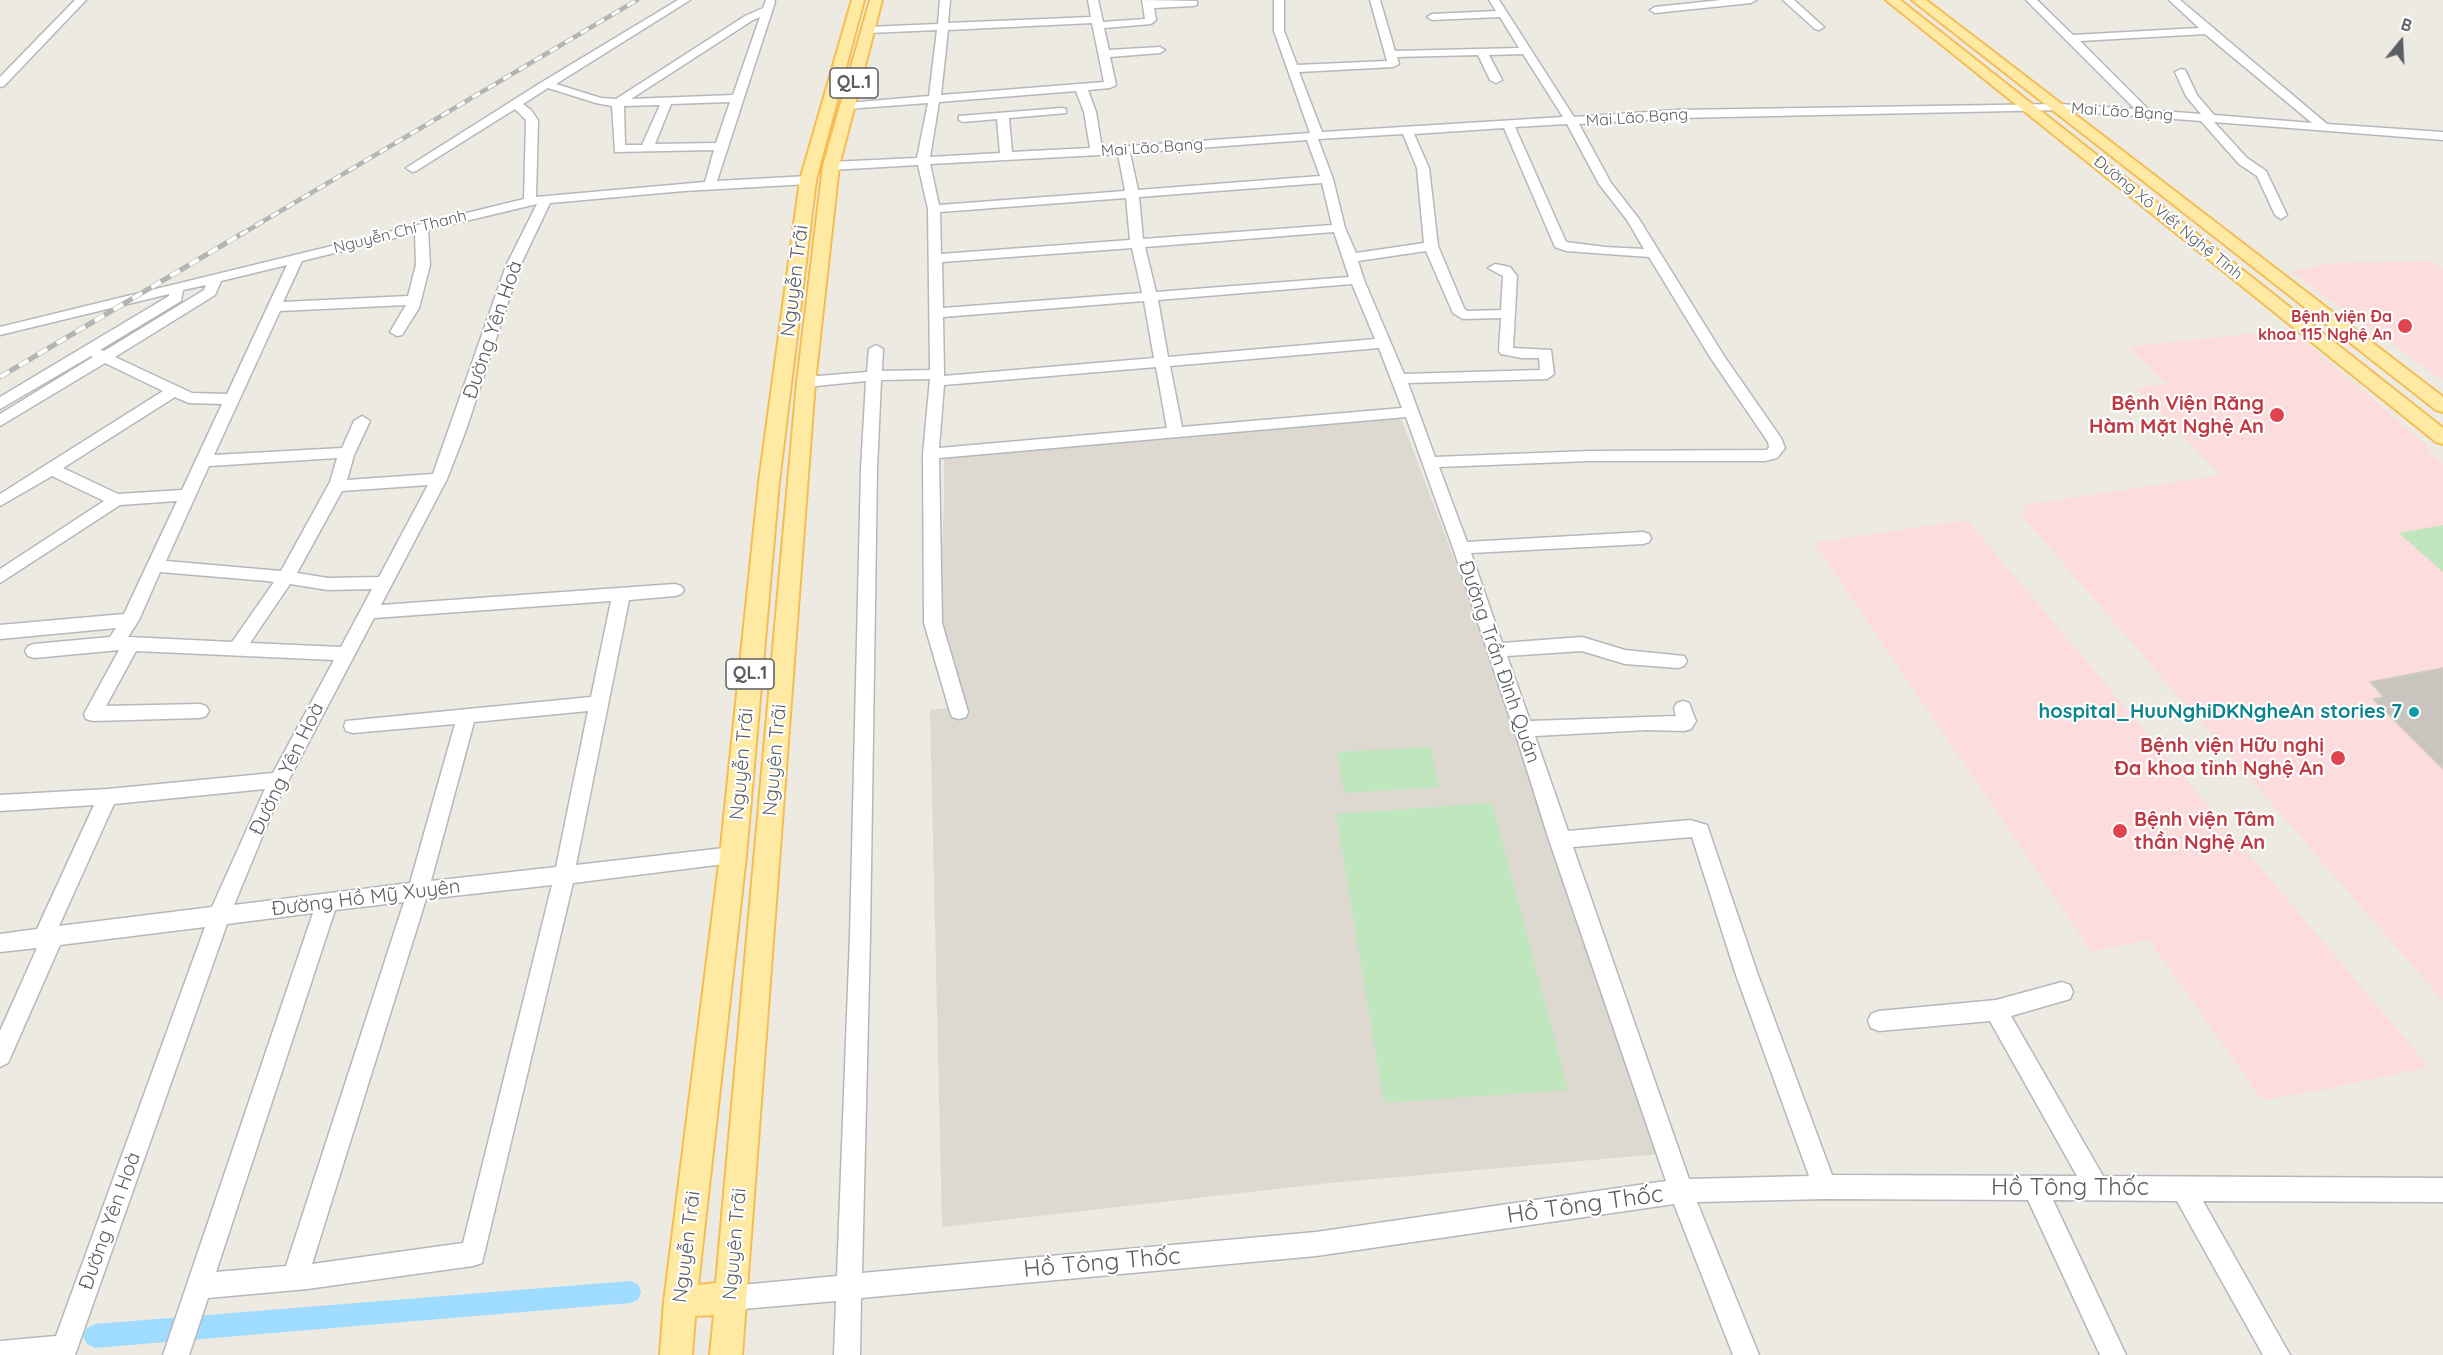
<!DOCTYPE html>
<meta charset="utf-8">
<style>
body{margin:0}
#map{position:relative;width:2443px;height:1355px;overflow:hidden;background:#edeae1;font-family:Quicksand,sans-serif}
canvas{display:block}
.north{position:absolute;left:2371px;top:12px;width:60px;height:60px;-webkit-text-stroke:4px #fff;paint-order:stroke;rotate:18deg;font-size:16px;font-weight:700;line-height:24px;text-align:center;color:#5a5e63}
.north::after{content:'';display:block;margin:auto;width:21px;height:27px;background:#5a5e63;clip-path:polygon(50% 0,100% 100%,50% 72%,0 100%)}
</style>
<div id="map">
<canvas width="2443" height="1355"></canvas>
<div class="north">B</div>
</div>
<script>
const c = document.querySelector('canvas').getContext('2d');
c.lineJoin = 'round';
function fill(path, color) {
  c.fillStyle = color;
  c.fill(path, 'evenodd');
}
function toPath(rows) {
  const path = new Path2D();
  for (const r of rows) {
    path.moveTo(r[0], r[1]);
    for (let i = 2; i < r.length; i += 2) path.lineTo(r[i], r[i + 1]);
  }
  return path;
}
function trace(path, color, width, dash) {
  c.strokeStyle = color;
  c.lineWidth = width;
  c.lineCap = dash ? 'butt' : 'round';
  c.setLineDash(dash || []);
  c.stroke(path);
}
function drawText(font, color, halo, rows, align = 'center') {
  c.font = font + ' Quicksand,sans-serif';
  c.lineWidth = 4.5;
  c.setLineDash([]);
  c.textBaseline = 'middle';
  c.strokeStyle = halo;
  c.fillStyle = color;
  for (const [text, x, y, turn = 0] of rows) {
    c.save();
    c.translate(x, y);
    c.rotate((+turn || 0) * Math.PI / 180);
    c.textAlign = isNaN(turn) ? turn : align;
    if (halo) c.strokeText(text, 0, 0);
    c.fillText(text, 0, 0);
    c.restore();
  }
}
const education = toPath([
 [1399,413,1489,651,1661,1154,1329,1183,942,1227,930,710,965,706,939,627,944,502,944,457]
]);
const medical = toPath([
 [2431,261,2443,270,2443,381,2290,271,2333,263],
 [2290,329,2425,444,2432,455,2443,465,2443,1001,2022,516,2025,505,2221,475,2136,388,2166,384,2129,347],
 [1967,520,2429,1067,2332,1088,2262,1100,2149,940,2092,952,1814,543]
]);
const green = toPath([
 [2443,525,2443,572,2399,533],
 [1430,747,1439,787,1344,793,1337,752],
 [1492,803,1568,1090,1384,1103,1336,814]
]);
const canal = toPath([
 [630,1281,638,1284,641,1292,638,1300,630,1303,95,1348,87,1344,83,1336,87,1328,95,1324,630,1281]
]);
const building = toPath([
 [2443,668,2443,769,2373,699,2384,697,2370,682,2443,668]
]);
const minor = toPath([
 [75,0,86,0,4,86,0,87,0,77,75,0],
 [678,0,690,0,556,84,601,98,616,99,745,16,763,8,766,0,774,0,775,2,717,181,808,176,814,180,808,184,684,191,550,203,520,266,466,430,447,479,381,605,675,584,681,586,684,590,681,594,675,596,629,600,576,865,733,847,740,850,743,856,740,862,573,883,482,1263,473,1266,307,1289,208,1298,189,1355,163,1355,313,913,227,924,75,1355,0,1355,0,1341,56,1336,205,927,60,945,8,1063,0,1067,0,1031,37,948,0,952,0,934,37,929,94,805,0,811,0,795,108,789,273,773,334,660,136,651,106,706,200,704,206,706,209,711,206,716,200,718,93,721,86,719,84,714,119,650,34,658,28,656,25,651,28,646,34,644,110,637,116,628,0,639,0,625,124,614,177,501,120,505,0,583,0,569,104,501,52,476,0,506,0,494,163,391,105,363,0,426,0,414,93,357,91,356,0,409,0,397,169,296,169,294,0,335,0,327,524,199,526,120,515,109,416,171,412,172,406,168,542,82,678,0],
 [760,17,733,95,631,99,753,20,760,17],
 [548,88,596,103,612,106,615,152,714,150,705,182,536,197,538,120,531,110,523,104,548,88],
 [730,102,716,143,655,144,671,104,730,102],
 [660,105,642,145,625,145,624,106,660,105],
 [537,204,506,266,433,474,347,480,354,455,370,421,362,416,354,421,342,448,214,455,280,311,406,305,390,332,397,336,402,335,419,308,430,265,428,230,537,204],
 [415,233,416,265,408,296,283,302,302,261,415,233],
 [287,265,227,394,192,393,115,357,215,295,221,281,287,265],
 [206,285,204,290,104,351,100,350,181,301,183,290,206,285],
 [175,397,189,403,222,404,182,490,118,494,63,468,175,397],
 [337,458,330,482,281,571,166,561,209,466,337,458],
 [428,485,379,577,328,578,297,573,342,491,428,485],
 [160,572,267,581,274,582,232,642,128,637,139,620,160,572],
 [290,584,328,590,372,589,341,647,250,643,290,584],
 [611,601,591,697,346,721,344,726,346,731,353,733,455,724,410,883,234,905,274,808,374,618,611,601],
 [588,711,556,867,431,881,474,722,588,711],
 [265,789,212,907,59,926,114,804,265,789],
 [552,885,463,1243,312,1264,426,899,552,885],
 [404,902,286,1266,216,1272,335,910,404,902],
 [940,0,950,0,948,23,1091,17,1088,0,1098,0,1103,22,1145,19,1142,0,1197,1,1197,5,1193,6,1154,8,1156,20,1151,24,1104,28,1109,50,1160,47,1165,50,1160,53,1110,57,1116,85,1110,88,1088,90,1096,112,1102,148,1310,133,1274,31,1274,0,1284,0,1284,31,1297,65,1387,61,1370,0,1380,0,1395,51,1519,48,1500,17,1432,20,1427,17,1432,14,1496,11,1489,0,1499,0,1574,117,1677,110,2059,104,2135,109,2026,0,2037,0,2073,35,2199,28,2169,0,2180,0,2327,124,2443,132,2443,140,2214,122,2247,158,2266,171,2287,215,2281,219,2275,215,2257,176,2239,164,2201,121,2059,110,1677,118,1579,124,1611,183,1639,219,1724,356,1781,438,1785,448,1777,458,1765,461,1589,461,1439,467,1467,542,1643,532,1649,534,1651,538,1649,542,1643,544,1471,553,1502,643,1582,637,1625,650,1684,656,1687,661,1684,666,1678,668,1625,664,1582,651,1507,656,1530,721,1676,716,1674,708,1677,703,1683,701,1689,703,1696,721,1691,729,1684,731,1647,730,1535,736,1568,831,1690,820,1707,825,1758,975,1832,1175,2077,1176,1990,1021,1879,1031,1871,1028,1868,1021,1871,1014,1879,1011,1996,1000,2062,982,2070,985,2073,992,2070,999,2011,1016,2103,1176,2443,1178,2443,1202,2203,1201,2290,1355,2263,1355,2177,1201,2053,1200,2126,1355,2100,1355,2028,1200,1825,1199,1697,1202,1759,1355,1733,1355,1674,1204,1316,1256,861,1298,860,1355,834,1355,836,1301,730,1310,721,1307,718,1298,721,1289,730,1286,837,1276,850,936,861,469,866,381,806,387,799,382,806,377,867,372,869,349,876,345,883,349,882,371,930,370,928,209,918,165,831,170,825,166,831,162,917,158,928,103,847,109,841,106,847,103,929,96,937,30,868,33,863,30,868,27,938,24,940,0],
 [1092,23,1104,82,941,95,948,30,1092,23],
 [2205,34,2312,123,2214,115,2197,95,2185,70,2181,69,2175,72,2186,96,2201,114,2149,110,2080,41,2205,34],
 [1523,54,1563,117,1322,132,1299,72,1393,67,1399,64,1397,57,1478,55,1490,80,1496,83,1502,80,1489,55,1523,54],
 [1076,91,1084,112,1090,148,1012,152,1009,118,1066,113,1066,109,1062,108,959,116,959,120,963,122,997,119,1000,153,930,157,939,102,1076,91],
 [1567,124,1599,184,1627,220,1644,249,1605,247,1566,242,1515,127,1567,124],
 [1504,128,1555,247,1566,251,1649,257,1710,357,1768,442,1769,447,1767,450,1589,451,1435,457,1408,383,1547,379,1554,374,1551,350,1513,348,1517,276,1510,267,1495,264,1488,268,1503,276,1501,310,1467,311,1464,308,1438,246,1429,168,1414,134,1504,128],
 [1403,134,1417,168,1424,243,1356,253,1345,228,1333,179,1318,139,1403,134],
 [1307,140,1320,176,1138,190,1130,153,1307,140],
 [1118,154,1125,191,939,205,930,164,1118,154],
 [1322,183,1332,225,1143,239,1139,197,1322,183],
 [1126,198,1130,240,941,254,940,212,1126,198],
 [1334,232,1349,277,1156,292,1145,247,1334,232],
 [1132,248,1142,293,943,308,942,262,1132,248],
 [1426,251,1453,313,1463,319,1501,318,1499,351,1501,354,1522,358,1539,358,1540,370,1404,374,1364,280,1358,261,1426,251],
 [1352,284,1375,339,1168,357,1158,300,1352,284],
 [1144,301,1154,358,944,376,943,317,1144,301],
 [1379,348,1402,408,1182,427,1170,366,1379,348],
 [1156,367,1167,428,939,448,944,385,1156,367],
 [930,379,923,454,924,623,950,712,952,717,959,719,966,717,968,712,942,623,939,458,1406,417,1453,548,1513,727,1512,729,1516,735,1549,840,1666,1181,1316,1232,862,1273,870,936,877,469,881,380,930,379],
 [1692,837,1736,975,1809,1176,1689,1179,1573,847,1692,837],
 [1721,0,1756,0,1751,3,1655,13,1650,10,1655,7,1721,0],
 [1783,0,1794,0,1824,27,1819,30,1815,29,1783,0]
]);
const major = toPath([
 [852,0,864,0,816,180,779,482,746,856,698,1285,716,1283,797,382,823,166,870,0,882,0,839,166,815,382,742,1355,710,1355,714,1315,695,1316,692,1355,660,1355,664,1302,720,856,759,482,800,180,852,0],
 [1886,0,1900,0,2443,428,2443,444,2436,442,1886,0],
 [1912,0,1926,0,2443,397,2443,412,2436,410,1912,0]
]);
const railFar1 = toPath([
 [240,235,637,0]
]);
const rail = toPath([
 [0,377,243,233]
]);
const markers = [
 [2405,326,8,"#e0444e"],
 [2277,415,8,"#e0444e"],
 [2414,712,6,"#0f9aa8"],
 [2338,758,8,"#e0444e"],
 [2120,831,8,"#e0444e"]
];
const farStreetnames = [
 ["Mai Lão Bạng",2122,112,4],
 ["Mai Lão Bạng",1637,118,-4],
 ["Mai Lão Bạng",1152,148,-4],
 ["Đường Xô Viết Nghệ Tĩnh",2168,218,39],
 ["Nguyễn Chí Thanh",400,232,-14]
];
const farHealthnames = [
 ["Bệnh viện Đa",2392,317],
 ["khoa 115 Nghệ An",2392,335]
];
const shields = [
 [854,83,48],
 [750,674,48]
];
const shieldNames = [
 ["QL.1",854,83],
 ["QL.1",750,674]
];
const streetNames = [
 ["Nguyễn Trãi",795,281,-83],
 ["Đường Yên Hoà",493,330,-71],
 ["Đường Trần Đình Quán",1499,662,71],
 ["Nguyên Trãi",775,760,-85],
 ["Nguyễn Trãi",742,764,-85],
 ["Đường Yên Hoà",287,769,-64],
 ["Đường Hồ Mỹ Xuyên",366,898,-7],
 ["Đường Yên Hoà",110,1221,-70],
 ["Nguyên Trãi",735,1244,-85],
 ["Nguyễn Trãi",687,1247,-83]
];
const healthNames = [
 ["Bệnh Viện Răng",2264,404],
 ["Hàm Mặt Nghệ An",2264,427],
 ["Bệnh viện Hữu nghị",2324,746],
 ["Đa khoa tỉnh Nghệ An",2324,769],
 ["Bệnh viện Tâm",2134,820,"left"],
 ["thần Nghệ An",2134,843,"left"]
];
const cultureNames = [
 ["hospital_HuuNghiDKNgheAn stories 7",2402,712]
];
const nearStreetnames = [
 ["Hồ Tông Thốc",2070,1188],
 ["Hồ Tông Thốc",1585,1205,-8],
 ["Hồ Tông Thốc",1102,1263,-5]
];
fill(education, '#ddd9d0');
fill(medical, '#fcdcdc');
fill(green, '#bfe6bc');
fill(canal, '#9fdcff');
fill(building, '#c8c4be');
trace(building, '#d2cbbf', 1.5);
trace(minor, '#b4b8bc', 3);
trace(major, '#f5bd52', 4);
fill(minor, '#fff');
fill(major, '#ffeaa4');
trace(railFar1, '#b3b4b4', 4.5);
trace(rail, '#b3b4b4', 5);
trace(railFar1, '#fff', 3, [9]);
trace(rail, '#fff', 4, [11]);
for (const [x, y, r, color] of markers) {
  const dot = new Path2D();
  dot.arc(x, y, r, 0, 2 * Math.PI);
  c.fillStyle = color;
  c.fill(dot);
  trace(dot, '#fff', 2);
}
drawText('16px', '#5a5e63', '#fff', farStreetnames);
drawText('bold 16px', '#be3a42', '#fff', farHealthnames, 'right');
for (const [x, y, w] of shields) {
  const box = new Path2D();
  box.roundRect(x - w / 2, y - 15, w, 30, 4.5);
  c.fillStyle = '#fff';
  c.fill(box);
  trace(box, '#5a5e63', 1.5);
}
drawText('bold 18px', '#5a5e63', null, shieldNames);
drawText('20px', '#5a5e63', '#fff', streetNames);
drawText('bold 20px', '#be3a42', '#fff', healthNames, 'right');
drawText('bold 20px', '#0d838f', '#fff', cultureNames, 'right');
drawText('24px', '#5a5e63', '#fff', nearStreetnames);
</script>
